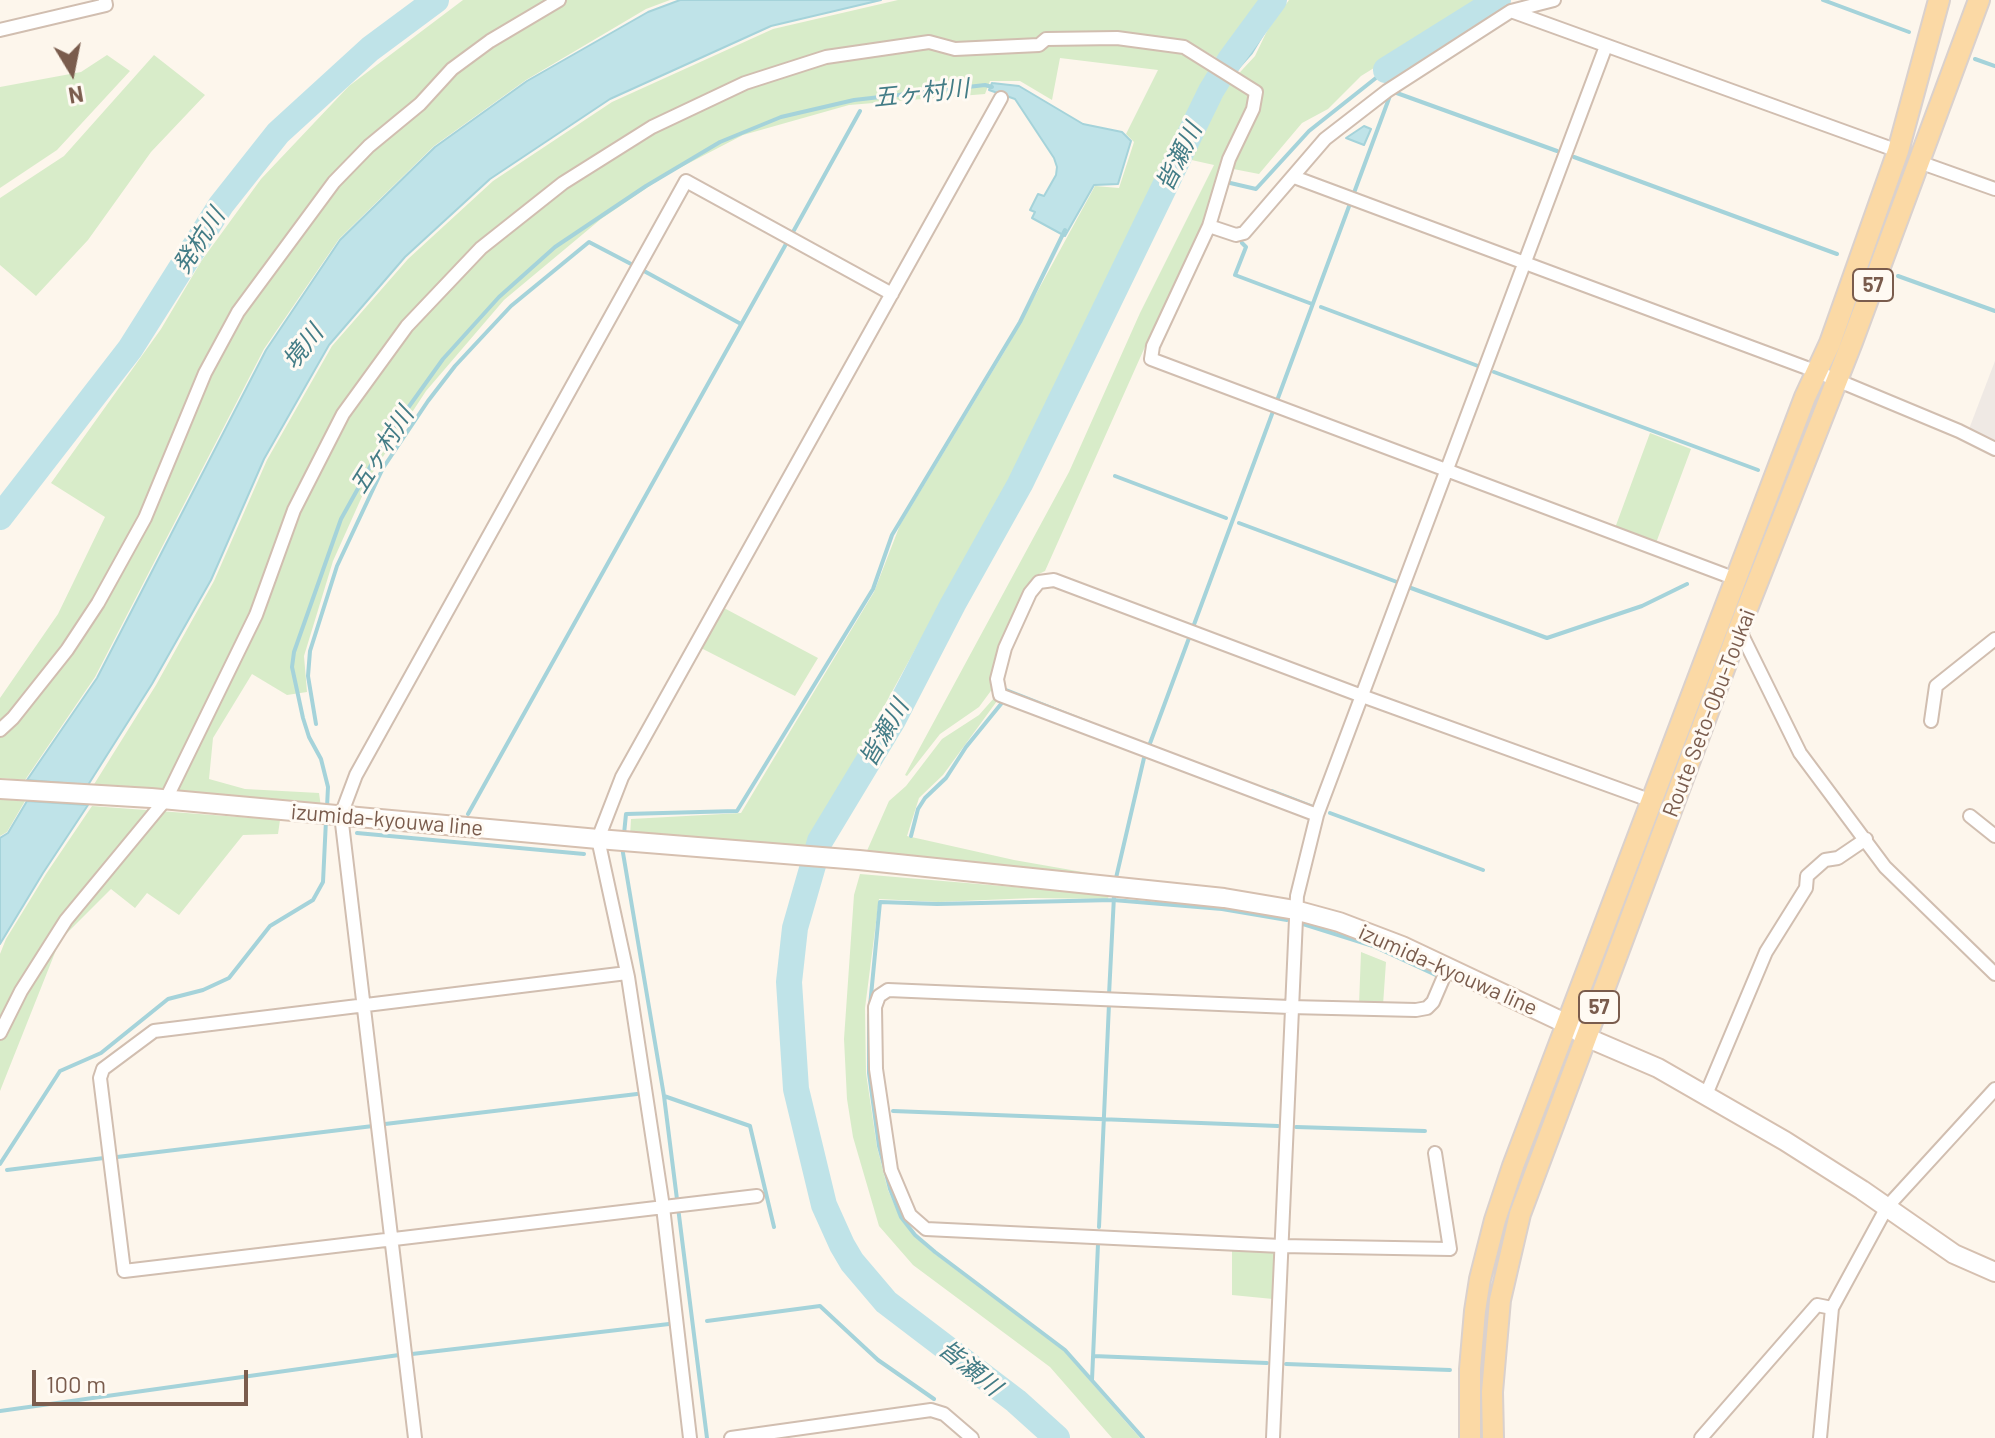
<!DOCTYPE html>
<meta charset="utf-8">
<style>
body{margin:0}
#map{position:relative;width:1995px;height:1438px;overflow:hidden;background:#fdf6ec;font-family:Barlow,sans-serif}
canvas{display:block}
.north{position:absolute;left:32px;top:32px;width:80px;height:80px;-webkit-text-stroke:6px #fffaf3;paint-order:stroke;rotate:170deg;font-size:22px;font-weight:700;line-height:32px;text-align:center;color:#7a5c4d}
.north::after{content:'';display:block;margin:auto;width:28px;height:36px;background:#7a5c4d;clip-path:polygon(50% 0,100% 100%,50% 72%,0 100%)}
.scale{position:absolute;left:32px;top:1370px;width:216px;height:36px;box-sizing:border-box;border:4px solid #7a5c4d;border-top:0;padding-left:10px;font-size:24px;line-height:28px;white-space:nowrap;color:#7a5c4d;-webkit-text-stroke:6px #fffaf3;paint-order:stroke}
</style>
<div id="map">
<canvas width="1995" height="1438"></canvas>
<div class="north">N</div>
<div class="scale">100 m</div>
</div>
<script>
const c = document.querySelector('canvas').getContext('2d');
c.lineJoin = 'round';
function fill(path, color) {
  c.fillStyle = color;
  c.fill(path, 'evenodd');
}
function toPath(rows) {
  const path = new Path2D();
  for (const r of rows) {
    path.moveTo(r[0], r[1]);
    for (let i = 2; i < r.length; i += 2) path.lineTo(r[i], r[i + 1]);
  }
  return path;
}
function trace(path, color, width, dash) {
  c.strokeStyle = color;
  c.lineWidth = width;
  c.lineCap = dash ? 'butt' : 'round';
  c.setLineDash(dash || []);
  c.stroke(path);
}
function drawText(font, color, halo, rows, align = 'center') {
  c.font = font + ' Barlow,"Noto Sans JP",sans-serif';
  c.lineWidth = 6;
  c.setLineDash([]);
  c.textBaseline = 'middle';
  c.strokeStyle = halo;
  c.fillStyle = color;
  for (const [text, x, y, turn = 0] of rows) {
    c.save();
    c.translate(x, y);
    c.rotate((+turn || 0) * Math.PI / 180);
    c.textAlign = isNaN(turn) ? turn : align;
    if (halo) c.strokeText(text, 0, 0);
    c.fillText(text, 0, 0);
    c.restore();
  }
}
const industrial = toPath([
 [1995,361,1995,444,1969,429]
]);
const green = toPath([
 [463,0,670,0,646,9,526,80,434,146,339,239,264,349,95,677,25,780,0,778,0,698,58,614,105,517,51,483,161,329,202,260,261,179,349,86],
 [898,0,1260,0,1217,58,1196,46,1188,57,1210,72,1034,433,804,852,630,836,631,819,741,813,874,592,900,525,1006,349,1095,186,1119,188,1134,142,1126,134,1158,70,1060,58,1052,100,1020,81,990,81,985,94,849,105,743,135,666,175,601,219,504,300,426,391,373,472,333,561,304,656,307,692,287,695,252,674,213,738,209,779,245,789,319,793,321,807,93,786,156,685,214,581,267,460,332,346,408,259,493,181,612,102,773,29],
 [1289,0,1484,0,1361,76,1328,109,1302,123,1259,174,1223,167,1205,224,1144,349,1045,571,1037,575,1006,630,993,688,979,707,940,734,907,776,905,775,1069,472,1140,313,1214,165,1187,159,1230,83,1255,56,1267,31],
 [107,55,130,71,57,150,0,188,0,87,81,72],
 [154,55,205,95,151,152,88,240,36,296,0,265,0,198,64,156],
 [1650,433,1691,449,1656,543,1615,528],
 [724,608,818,658,795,696,701,648],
 [994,698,997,701,943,775,919,798,907,836,1014,860,1111,877,866,853,889,801,906,786,942,739,979,715],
 [0,798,25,801,7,832,0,836],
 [92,806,280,820,278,834,243,835,179,915,147,893,135,908,111,889,60,940,0,1091,0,954,6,939,46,874],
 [860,874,1109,895,1108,899,1033,898,938,902,879,899,865,1008,866,1073,877,1147,888,1190,900,1218,914,1236,931,1251,1064,1351,1140,1438,1112,1438,1050,1367,913,1265,879,1226,853,1137,847,1099,844,1039,854,895],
 [1361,952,1386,962,1383,1005,1359,1005],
 [1232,1247,1271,1248,1275,1253,1273,1299,1232,1295]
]);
const water = toPath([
 [680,0,881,0,771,26,610,99,490,179,405,257,329,345,264,459,211,580,152,684,88,785,27,780,97,678,266,350,340,240,435,147,527,81,648,12,680,0],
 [1264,0,1284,0,1252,53,1236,71,1219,61,1264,0],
 [992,83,1019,86,1083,124,1122,132,1131,141,1118,184,1094,185,1065,236,1032,218,1035,212,1030,210,1038,194,1044,196,1056,175,1057,167,1054,158,1015,99,989,90,992,83],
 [1364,126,1371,129,1364,145,1346,138,1364,126],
 [27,801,88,805,43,873,0,944,0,838,8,833,27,801]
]);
const stream = toPath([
 [1823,0,1909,32],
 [1975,59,1995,66],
 [1394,92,1557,151],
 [1574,157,1837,254],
 [793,232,860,111],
 [1242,243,1246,247,1235,275,1312,304],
 [644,271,741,324],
 [1898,276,1995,311],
 [1321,307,1478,366],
 [1494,372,1758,470],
 [1115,476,1226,518],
 [1239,523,1397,582],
 [1411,588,1547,638,1642,606,1687,584],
 [1006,690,1090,723],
 [316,724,308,676,310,651,337,566,383,468,428,401,455,366,511,306,589,242,633,265],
 [1149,746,1391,93,1386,70,1309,131,1256,189,1226,182],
 [1272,791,1311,806],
 [327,807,328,787,321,759,309,737,303,718,292,667,294,652,341,519,385,440,443,359,499,297,555,247,646,186,720,142,781,117,854,100,985,85,992,87],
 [1330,813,1483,870],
 [468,814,786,244],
 [357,833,584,854],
 [624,834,626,814,737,811,873,589,892,535,1020,322,1065,230],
 [911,836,918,809,925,798,946,778,966,747,1001,704],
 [622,847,664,1096,707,1438],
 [1116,878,1144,758],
 [1303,924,1373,946,1438,976],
 [1109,995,1114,896],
 [870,1006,880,902,937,904,1113,900,1222,909,1287,920],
 [869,1015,869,1073,879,1146,890,1189,901,1217,915,1235,935,1252,1065,1350,1143,1438],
 [664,1096,750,1126,774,1227],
 [893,1111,1278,1126],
 [385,1124,637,1094],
 [1296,1127,1425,1131],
 [117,1157,373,1126],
 [0,1164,60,1071,101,1053,168,999,203,990,229,978,270,926,313,900,323,882,326,820],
 [7,1170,104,1158],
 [1099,1227,1109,1004],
 [707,1321,820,1306,878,1360,934,1399],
 [412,1354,669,1324],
 [1093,1356,1267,1363],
 [1286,1364,1450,1370],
 [1092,1380,1098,1244],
 [0,1411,399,1355]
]);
const river = toPath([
 [1386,70,1498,0],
 [0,517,130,349,221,205,278,133,370,49,436,0],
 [1057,1438,1016,1401,886,1302,852,1262,842,1245,824,1205,796,1089,789,982,795,928,820,841,893,720,953,604,1020,484,1211,91,1230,60,1274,0]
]);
const street = toPath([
 [1511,11,1554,0],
 [0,30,106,5,105,0],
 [1919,162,1995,189],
 [1294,177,1815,371,1959,431,1995,449],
 [1209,226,1236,235,1244,233,1325,139,1387,91,1511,11,1898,151],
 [1739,629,1800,753,1885,867,1995,974],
 [1931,721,1936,686,1995,639],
 [0,730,13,718,67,650,98,603,145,518,205,373,238,312,334,182,369,146,420,104,452,69,490,41,559,0],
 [1317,815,1000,695,997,679,1005,648,1030,593,1039,582,1054,580,1362,696,1652,801],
 [1970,816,1995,836],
 [627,973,154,1031,103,1069,100,1078,124,1271,757,1196],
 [0,1033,21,991,66,920,166,799,256,615,294,510,343,414,407,326,481,248,563,183,652,127,745,83,826,57,929,42,955,49,1039,45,1046,39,1117,38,1184,47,1256,92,1253,109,1229,159,1209,226,1153,346,1151,359,1736,579],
 [1705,1097,1766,952,1806,888,1807,876,1825,860,1838,858,1866,839],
 [1435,1153,1450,1249,1281,1246,926,1229,910,1215,891,1170,876,1069,875,1007,879,996,888,990,1290,1007,1416,1010,1427,1008,1433,1002,1448,967],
 [415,1438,341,815,356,775,686,181,892,294],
 [690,1438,663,1207,628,977,598,839,622,777,1001,98],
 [731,1438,931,1410,944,1414,972,1438],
 [1273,1438,1297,896,1317,815,1606,46],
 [1701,1438,1817,1305,1832,1308],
 [1820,1438,1832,1308,1887,1207,1995,1089]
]);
const secondary = toPath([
 [0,789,151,798,598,839,859,860,1224,898,1295,910,1339,922,1402,946,1567,1024,1588,1038,1658,1068,1785,1141,1862,1190,1954,1254,1995,1272]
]);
const primary = toPath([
 [1470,1438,1470,1369,1475,1311,1480,1279,1495,1220,1513,1166,1805,397,1830,343,1898,151,1939,0],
 [1493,1438,1492,1392,1500,1300,1520,1214,1739,629,1852,342,1979,0]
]);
const shields = [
 [1873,285,40],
 [1599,1007,40]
];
const shieldNames = [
 ["57",1873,285],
 ["57",1599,1007]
];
const streetNames = [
 ["Route Seto-Obu-Toukai",1709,713,-69],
 ["izumida-kyouwa line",387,820,5],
 ["izumida-kyouwa line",1448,970,24]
];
const waterNames = [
 ["五ヶ村川",921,93,-6],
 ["皆瀬川",1179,157,-64],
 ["発杭川",199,241,-57],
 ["境川",303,347,-52],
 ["五ヶ村川",382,450,-58],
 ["皆瀬川",884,733,-60],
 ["皆瀬川",970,1368,39]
];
fill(industrial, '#efe9e4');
fill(green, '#d8ecc9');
fill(water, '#bfe3e8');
trace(water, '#a5d3da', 2);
trace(stream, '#a5d3da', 4);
trace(river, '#bfe3e8', 26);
trace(street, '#d1beb0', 16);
trace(secondary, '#d6c0b0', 22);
trace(primary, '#dad1cd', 24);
trace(street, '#fff', 12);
trace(secondary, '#fff', 18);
trace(primary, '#fbd9a5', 20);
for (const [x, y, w] of shields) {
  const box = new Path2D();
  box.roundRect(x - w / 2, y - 16, w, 32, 6);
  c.fillStyle = '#fffaf3';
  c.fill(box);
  trace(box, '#7a5c4d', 2);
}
drawText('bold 20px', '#7a5c4d', null, shieldNames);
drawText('22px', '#7a5c4d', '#fffaf3', streetNames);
drawText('italic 24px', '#437c86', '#fffaf3', waterNames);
</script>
